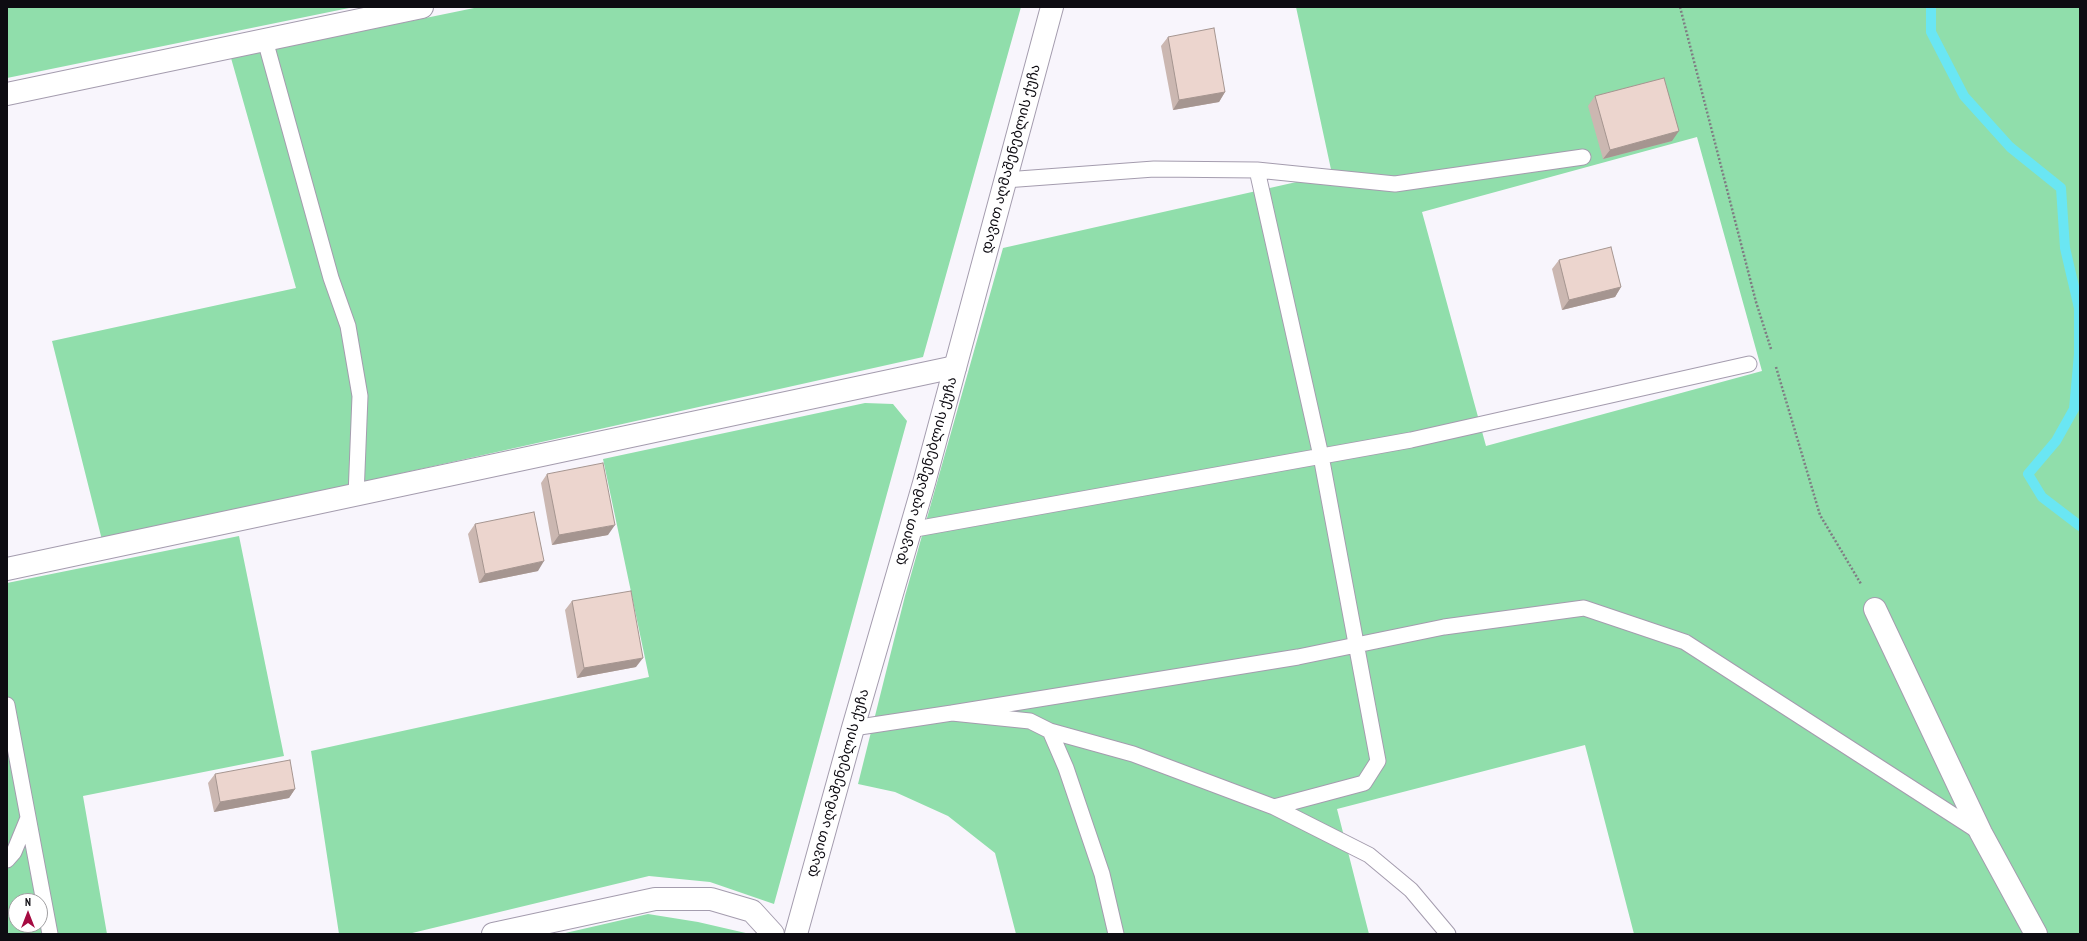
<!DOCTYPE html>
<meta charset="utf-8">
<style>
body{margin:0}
#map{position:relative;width:2087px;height:941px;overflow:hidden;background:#f8f5fc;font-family:"PT Sans Narrow",sans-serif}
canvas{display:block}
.frame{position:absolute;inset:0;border:8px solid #0e0c12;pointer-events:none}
.north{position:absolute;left:8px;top:893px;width:40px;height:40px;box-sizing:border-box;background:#fff;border:1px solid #9f9ea0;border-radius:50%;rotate:0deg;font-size:11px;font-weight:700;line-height:16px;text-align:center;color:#0e0c12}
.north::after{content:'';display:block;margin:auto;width:14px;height:18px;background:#a50b41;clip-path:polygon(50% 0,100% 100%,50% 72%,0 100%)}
</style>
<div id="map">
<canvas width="2087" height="941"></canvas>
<div class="frame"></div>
<div class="north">N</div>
</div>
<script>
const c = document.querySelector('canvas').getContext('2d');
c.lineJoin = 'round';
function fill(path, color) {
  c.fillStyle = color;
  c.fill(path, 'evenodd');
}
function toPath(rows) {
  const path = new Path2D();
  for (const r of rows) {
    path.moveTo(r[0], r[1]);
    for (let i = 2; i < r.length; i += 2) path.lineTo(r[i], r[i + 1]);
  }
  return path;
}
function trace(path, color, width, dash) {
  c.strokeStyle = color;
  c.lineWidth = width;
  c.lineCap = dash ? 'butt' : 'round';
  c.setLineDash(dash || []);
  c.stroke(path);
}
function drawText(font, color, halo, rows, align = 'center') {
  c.font = font + ' "PT Sans Narrow","Noto Sans Georgian",sans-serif';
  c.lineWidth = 3;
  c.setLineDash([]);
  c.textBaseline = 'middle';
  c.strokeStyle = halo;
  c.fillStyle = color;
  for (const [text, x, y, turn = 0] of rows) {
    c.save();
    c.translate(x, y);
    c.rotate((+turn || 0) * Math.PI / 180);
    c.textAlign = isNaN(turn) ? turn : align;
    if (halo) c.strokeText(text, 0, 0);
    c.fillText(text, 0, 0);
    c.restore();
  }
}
const green = toPath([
 [7,7,354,7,7,78],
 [479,7,1021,7,923,357,102,540,52,341,296,288,231,58],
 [1296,7,2080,7,2080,934,1634,934,1585,745,1337,809,1369,934,1016,934,995,853,948,816,895,792,858,784,905,596,1003,248,1332,174],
 [1697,137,1762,371,1486,446,1422,212],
 [865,403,893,404,907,421,774,904,710,882,649,876,408,934,339,934,311,751,649,677,603,459],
 [239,536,284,756,83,796,107,934,7,934,7,583],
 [16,901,40,901,40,925,16,925],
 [648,914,698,922,750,934,561,934]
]);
const stream = toPath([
 [1931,7,1931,32,1964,96,2010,147,2061,188,2065,248,2079,308,2079,354,2074,409,2056,441,2028,474,2042,497,2080,526]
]);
const path = toPath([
 [1680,7,1756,302,1771,349],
 [1776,367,1820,515,1861,584]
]);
const service = toPath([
 [265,40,331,278,348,326,360,396,356,496],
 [1257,170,1321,456,1378,761,1364,783,1274,807],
 [1005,180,1154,169,1257,170,1395,184,1583,157],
 [910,530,1411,440,1749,364],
 [7,705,50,934],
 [952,713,1298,657,1444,627,1584,608,1685,642,1981,833],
 [853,728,952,713,1030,721,1050,731,1066,768,1102,874,1116,934],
 [1050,731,1133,754,1274,807,1369,855,1411,890,1448,934],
 [7,860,14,852,28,818]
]);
const minor = toPath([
 [7,94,422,7],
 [7,569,955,367],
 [1875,609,1981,833,2036,934],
 [493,934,655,899,711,899,752,911,773,934]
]);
const tertiary = toPath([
 [796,934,853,728,924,483,1052,7]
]);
const wall = toPath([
 [1168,37,1225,92,1219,102,1173,110,1161,46],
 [1595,96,1672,141,1603,159,1588,106],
 [1559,260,1621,287,1615,297,1562,310,1552,269],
 [547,474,608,535,552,545,541,483],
 [475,524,538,571,479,583,468,534],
 [572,601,636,667,577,678,565,610],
 [215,774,295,789,289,798,214,812,208,783]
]);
const shadedWall = toPath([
 [1225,92,1219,102,1173,110,1179,100],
 [1679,131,1672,141,1603,159,1610,150],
 [1621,287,1615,297,1562,310,1569,300],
 [615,525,608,535,552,545,559,535],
 [544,561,538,571,479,583,485,574],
 [643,658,636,667,577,678,584,668],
 [295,789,289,798,214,812,220,802]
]);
const building = toPath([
 [1214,28,1225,92,1179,100,1168,37,1214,28],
 [1664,78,1679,131,1610,150,1595,96,1664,78],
 [1611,247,1621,287,1569,300,1559,260,1611,247],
 [603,463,615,525,559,535,547,474,603,463],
 [534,512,544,561,485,574,475,524,534,512],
 [631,591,643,658,584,668,572,601,631,591],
 [290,760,295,789,220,802,215,774,290,760]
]);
const streetNames = [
 ["დავით აღმაშენებლის ქუჩა",1011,159,-75],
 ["დავით აღმაშენებლის ქუჩა",926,471,-74],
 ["დავით აღმაშენებლის ქუჩა",838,783,-74]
];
fill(green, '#90deab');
trace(stream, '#6ae6f3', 10);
trace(service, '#a49cae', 17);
trace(minor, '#a49cae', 24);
trace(tertiary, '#a49cae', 24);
trace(path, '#7f7d83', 2.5, [2, 2]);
trace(service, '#fff', 15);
trace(minor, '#fff', 22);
trace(tertiary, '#fff', 22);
fill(wall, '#cbb7b1');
fill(shadedWall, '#a59590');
fill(building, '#ecd5ce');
trace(building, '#a59590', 1);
drawText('14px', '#0e0c12', '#fff', streetNames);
</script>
